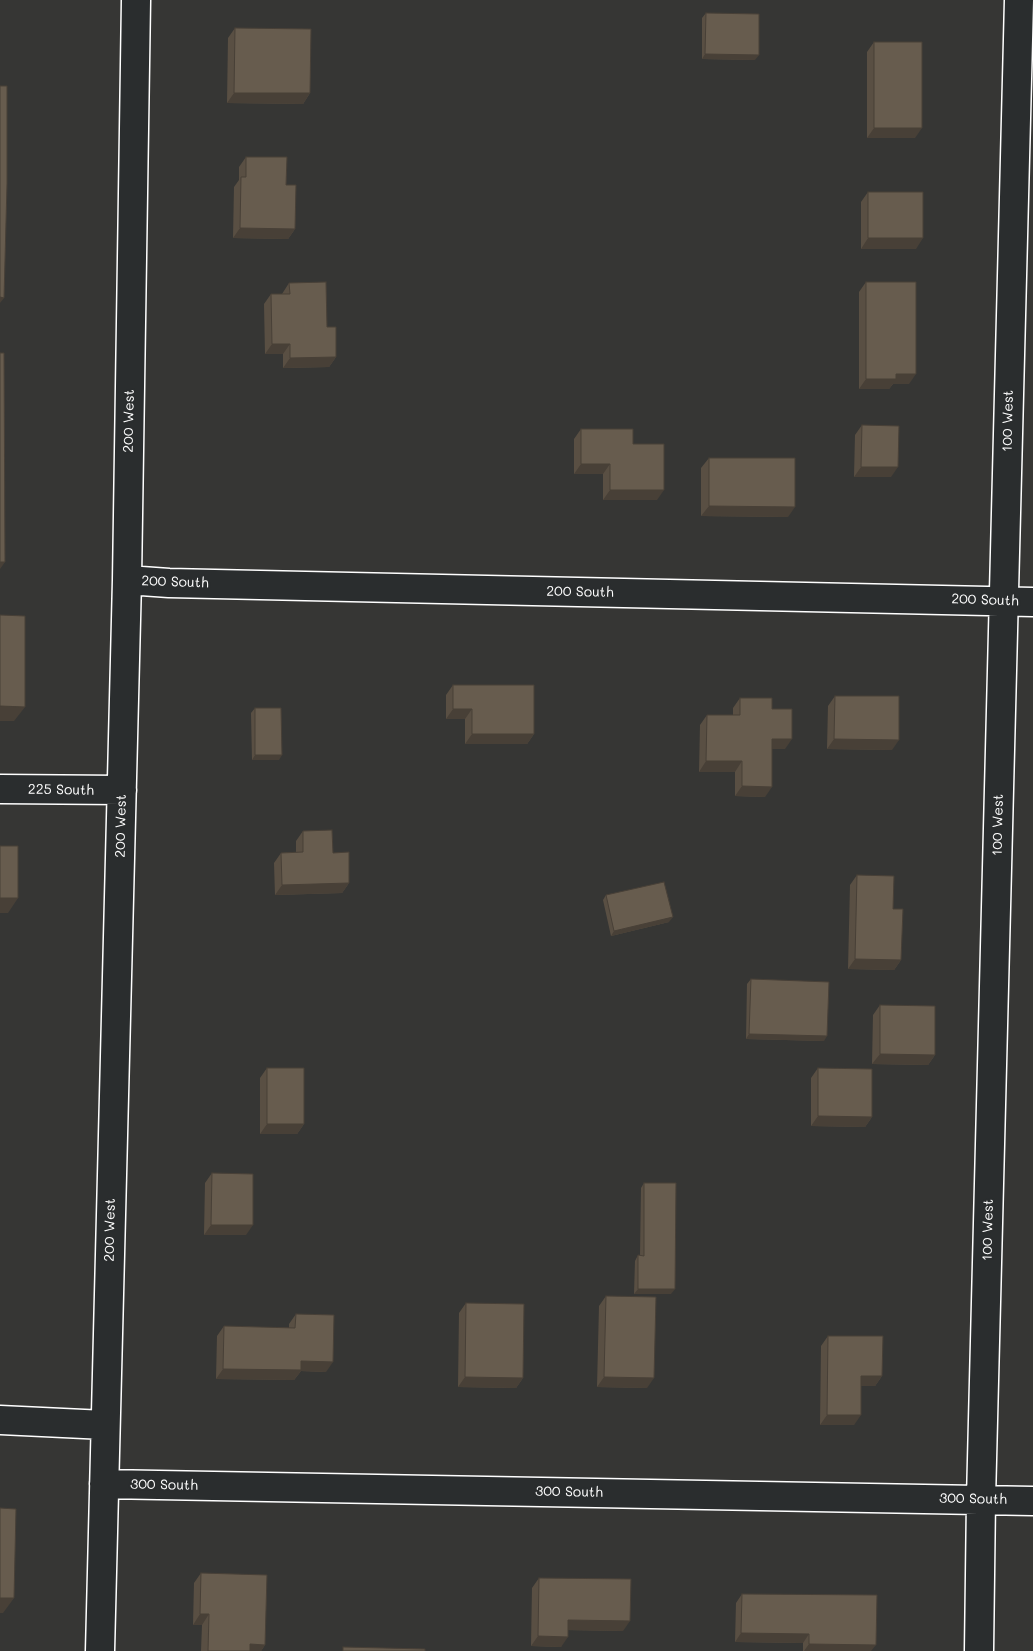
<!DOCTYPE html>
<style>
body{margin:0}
canvas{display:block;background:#363634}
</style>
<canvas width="1033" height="1651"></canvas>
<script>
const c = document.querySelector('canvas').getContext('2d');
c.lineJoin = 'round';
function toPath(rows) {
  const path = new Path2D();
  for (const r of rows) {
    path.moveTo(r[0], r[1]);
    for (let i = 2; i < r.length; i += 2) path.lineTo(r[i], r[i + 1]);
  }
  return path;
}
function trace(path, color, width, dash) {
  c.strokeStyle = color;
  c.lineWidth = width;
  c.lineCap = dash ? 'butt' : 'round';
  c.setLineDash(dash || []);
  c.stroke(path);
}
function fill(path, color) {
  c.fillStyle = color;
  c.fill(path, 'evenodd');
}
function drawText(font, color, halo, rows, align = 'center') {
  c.font = font + ' Mali,sans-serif';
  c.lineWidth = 4;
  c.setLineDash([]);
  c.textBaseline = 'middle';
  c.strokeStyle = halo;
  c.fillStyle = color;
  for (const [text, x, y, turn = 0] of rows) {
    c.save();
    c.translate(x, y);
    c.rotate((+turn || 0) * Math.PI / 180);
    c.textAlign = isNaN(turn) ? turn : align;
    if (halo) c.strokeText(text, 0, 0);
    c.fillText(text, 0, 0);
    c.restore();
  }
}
const minor = toPath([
 [127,580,169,583,1033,602],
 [0,789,122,790],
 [0,1420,105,1425],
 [104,1484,1033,1501],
 [100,1651,127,580,136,0],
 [979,1651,981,1499,1019,0]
]);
const wall = toPath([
 [706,13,755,60,702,59,702,18],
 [235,28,310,93,303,104,227,103,228,38],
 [874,42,915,138,867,138,867,52],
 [246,157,295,229,288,239,233,238,234,187,239,180,239,167],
 [868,192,916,249,861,249,861,202],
 [866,282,909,384,893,384,889,389,859,389,859,292],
 [289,283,327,327,336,357,329,367,283,368,283,354,265,354,264,304,271,294,282,294],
 [862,425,891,477,854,477,855,435],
 [581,429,633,444,657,500,603,500,603,474,574,474,574,439],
 [709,458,788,517,701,516,701,468],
 [453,685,534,734,527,744,465,744,465,719,446,719,446,695],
 [835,696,892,750,827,749,828,706],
 [740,698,772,709,785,749,772,749,765,797,735,796,735,772,699,772,700,725,707,715,733,715,733,708],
 [255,708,279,760,252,760,251,713],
 [303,831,333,853,349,883,342,893,275,895,274,863,281,853,296,852,296,841],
 [857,875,893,909,901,960,894,970,848,969,850,885],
 [606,895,669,922,611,936,603,900],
 [751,979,824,1041,746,1039,747,984],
 [880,1005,935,1055,928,1065,872,1064,873,1015],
 [267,1068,304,1124,297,1134,260,1134,260,1078],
 [818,1068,872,1117,865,1127,811,1126,811,1078],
 [212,1173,246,1235,204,1235,205,1183],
 [644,1183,671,1294,634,1294,635,1261,638,1255,640,1256,641,1188],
 [606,1296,647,1388,597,1387,599,1306],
 [466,1303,523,1378,516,1388,458,1387,459,1313],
 [296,1314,326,1372,301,1371,294,1380,216,1379,217,1336,224,1326,289,1328,289,1324],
 [828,1336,882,1376,875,1386,861,1386,854,1425,820,1425,821,1346],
 [201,1573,265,1645,261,1651,201,1651,202,1625,193,1625,194,1583],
 [539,1578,623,1631,568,1630,561,1647,531,1646,532,1588],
 [742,1594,871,1651,803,1651,803,1643,735,1642,736,1603]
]);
const shadedWall = toPath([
 [705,54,759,55,755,60,702,59],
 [234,93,310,93,303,104,227,103],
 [874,128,922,128,915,138,867,138],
 [240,228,295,229,288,239,233,238],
 [868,238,923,238,916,249,861,249],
 [0,297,4,298,0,303],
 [272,344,290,344,283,354,265,354],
 [336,357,329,367,283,368,290,358],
 [896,374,916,374,909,384,893,384,889,389,859,389,866,379],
 [581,464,610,464,603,474,574,474],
 [861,467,898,467,891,477,854,477],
 [610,490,664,490,657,500,603,500],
 [709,506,795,507,788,517,701,516],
 [0,562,5,562,0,569],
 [0,706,25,707,14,721,0,721],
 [453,709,472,709,465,719,446,719],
 [472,734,534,734,527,744,465,744],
 [772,739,792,739,785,749,765,749],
 [834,739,899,740,892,750,827,749],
 [255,755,282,755,279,760,252,760],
 [706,761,742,761,735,772,699,772],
 [742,786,772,787,765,797,735,796],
 [349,883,342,893,275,895,282,885],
 [0,898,18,898,8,913,0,913],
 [673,917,669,922,611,936,614,931],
 [855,959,901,960,894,970,848,969],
 [749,1034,827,1036,824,1041,746,1039],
 [880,1054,935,1055,928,1065,872,1064],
 [818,1116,872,1117,865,1127,811,1126],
 [267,1124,304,1124,297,1134,260,1134],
 [211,1225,253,1225,246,1235,204,1235],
 [638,1289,675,1289,671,1294,634,1294],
 [301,1361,333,1362,326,1372,301,1371,294,1380,216,1379,223,1369],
 [861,1376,882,1376,875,1386,854,1386],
 [465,1377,523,1378,516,1388,458,1387],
 [604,1377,654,1378,647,1388,597,1387],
 [827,1415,861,1415,854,1425,820,1425],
 [0,1598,14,1598,3,1613,0,1613],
 [200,1614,209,1614,202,1625,193,1625],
 [568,1620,630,1621,623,1631,561,1630],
 [741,1633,809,1634,803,1643,735,1642],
 [538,1636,568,1637,561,1647,531,1646],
 [250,1644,265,1645,261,1651,245,1651],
 [809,1644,876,1645,871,1651,804,1651]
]);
const building = toPath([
 [706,13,759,14,759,55,705,54,706,13],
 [235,28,311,29,310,93,234,93,235,28],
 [874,42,922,42,922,128,874,128,874,42],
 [0,86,7,86,7,184,4,298,0,297,0,86],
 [246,157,287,157,286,185,296,185,295,229,240,228,241,177,246,177,246,157],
 [868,192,923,192,923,238,868,238,868,192],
 [326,282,327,327,336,327,336,357,290,358,290,344,272,344,271,294,290,294,289,283,326,282],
 [866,282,916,282,916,374,896,374,896,379,866,379,866,282],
 [0,353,4,353,5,562,0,562,0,353],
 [862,425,899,426,898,467,861,467,862,425],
 [581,429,633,429,633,444,664,444,664,490,610,490,610,464,581,464,581,429],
 [709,458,795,458,795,507,709,506,709,458],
 [0,615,25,616,25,707,0,706,0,615],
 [453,685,534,685,534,734,472,734,472,709,453,709,453,685],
 [835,696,899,696,899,740,834,739,835,696],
 [740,698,772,698,772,709,792,709,792,739,772,739,772,787,742,786,742,761,706,761,707,715,740,715,740,698],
 [255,708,281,708,282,755,255,755,255,708],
 [332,830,333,853,349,852,349,883,282,885,281,853,303,852,303,831,332,830],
 [0,846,18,846,18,898,0,898,0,846],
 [857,875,894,876,893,909,903,909,901,960,855,959,857,875],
 [664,882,673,917,614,931,606,895,664,882],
 [751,979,829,982,827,1036,749,1034,751,979],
 [880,1005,935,1006,935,1055,880,1054,880,1005],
 [267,1068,304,1068,304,1124,267,1124,267,1068],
 [818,1068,872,1069,872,1117,818,1116,818,1068],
 [212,1173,253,1174,253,1225,211,1225,212,1173],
 [644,1183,676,1183,675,1289,638,1289,638,1255,644,1256,644,1183],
 [606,1296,656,1297,654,1378,604,1377,606,1296],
 [466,1303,524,1304,523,1378,465,1377,466,1303],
 [296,1314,334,1315,333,1362,301,1361,301,1370,223,1369,224,1326,295,1328,296,1314],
 [828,1336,883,1336,882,1376,861,1376,861,1415,827,1415,828,1336],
 [0,1508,16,1509,14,1598,0,1598,0,1508],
 [201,1573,267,1575,265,1645,250,1644,250,1651,208,1651,209,1614,200,1614,201,1573],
 [539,1578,631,1579,630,1621,568,1620,568,1637,538,1636,539,1578],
 [742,1594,877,1595,876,1645,809,1644,809,1634,741,1633,742,1594],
 [343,1647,425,1649,425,1651,343,1651,343,1647]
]);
const streetNames = [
 ["200 West",129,421,-89],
 ["100 West",1008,421,-89],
 ["200 South",175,582,2],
 ["200 South",580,592,1],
 ["200 South",985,600,2],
 ["225 South",61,790,1],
 ["100 West",998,825,-89],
 ["200 West",121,826,-89],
 ["200 West",110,1230,-89],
 ["100 West",988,1230,-89],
 ["300 South",164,1485,1],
 ["300 South",569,1492,1],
 ["300 South",973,1499,1]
];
trace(minor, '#fff', 31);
trace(minor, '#2a2d2e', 28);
fill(wall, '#594f43');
fill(shadedWall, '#484037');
fill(building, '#675c4e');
trace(building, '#484037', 1);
drawText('14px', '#fff', '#2a2d2e', streetNames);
</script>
